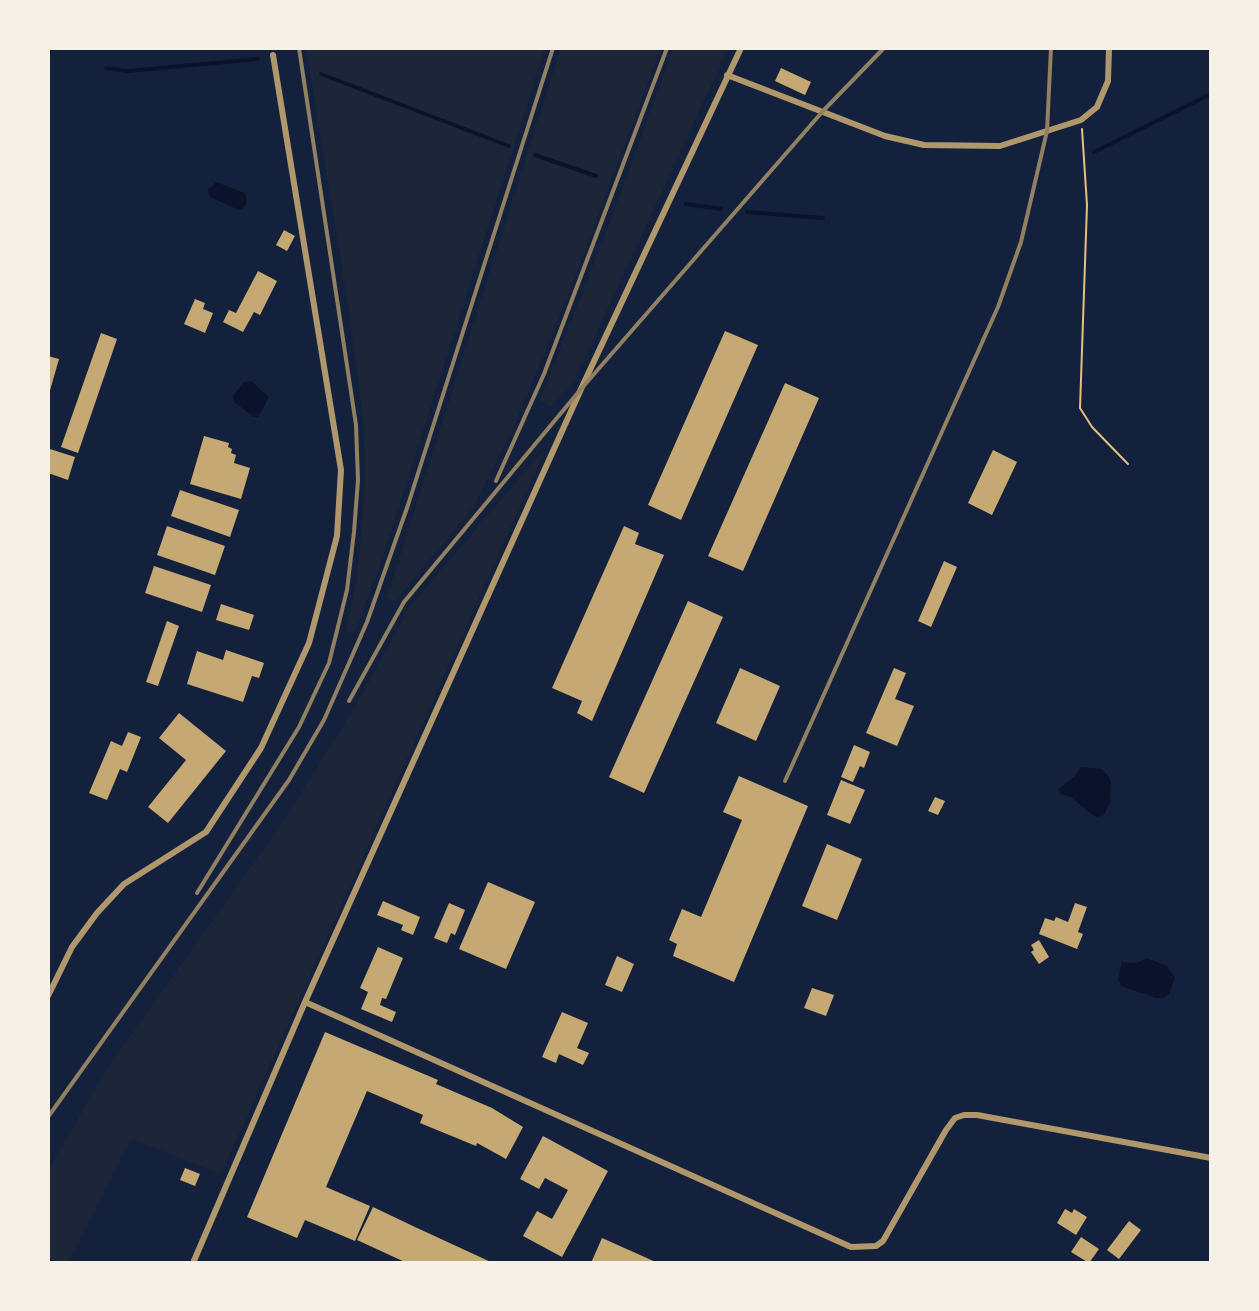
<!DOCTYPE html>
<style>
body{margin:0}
#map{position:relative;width:1259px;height:1311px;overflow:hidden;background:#14213d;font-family:"Noto Serif",serif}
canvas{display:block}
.frame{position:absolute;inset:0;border:50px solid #f6f1e7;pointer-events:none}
</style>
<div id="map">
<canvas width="1259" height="1311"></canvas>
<div class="frame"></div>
</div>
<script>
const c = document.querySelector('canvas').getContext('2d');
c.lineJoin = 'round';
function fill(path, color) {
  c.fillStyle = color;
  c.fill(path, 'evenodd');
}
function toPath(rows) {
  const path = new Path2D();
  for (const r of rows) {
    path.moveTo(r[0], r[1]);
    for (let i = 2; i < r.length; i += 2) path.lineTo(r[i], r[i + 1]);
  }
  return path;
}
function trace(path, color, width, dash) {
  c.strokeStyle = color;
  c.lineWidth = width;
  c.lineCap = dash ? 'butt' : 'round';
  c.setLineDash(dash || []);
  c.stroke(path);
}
const green = toPath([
 [306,48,545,48,380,565,356,628,349,634,346,629,356,584,361,540,365,477,364,426,350,317],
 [561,48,661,48,567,298,510,435,473,508,395,601,387,598],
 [674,48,728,48,589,349,573,382,551,407,540,401,614,212],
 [547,446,221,1174,131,1139,68,1263,48,1263,48,1171,106,1070,283,822,355,707,410,607]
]);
const water = toPath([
 [216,182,245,193,247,203,243,208,239,210,210,197,208,190],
 [251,381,269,397,258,417,254,417,234,402,233,396,244,382],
 [1081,767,1101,769,1107,774,1111,782,1110,803,1104,815,1097,817,1088,812,1071,797,1060,794,1058,789,1075,776],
 [1147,958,1167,966,1175,978,1169,994,1162,998,1156,998,1121,986,1118,979,1122,962,1137,963]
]);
const stream = toPath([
 [106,68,128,71,258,59],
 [321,74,509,146],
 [1094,152,1211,94],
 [535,155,596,176],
 [686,204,721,209],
 [747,212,823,218]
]);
const building = toPath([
 [781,68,811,82,805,95,775,81],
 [284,230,295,236,287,251,276,245],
 [258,271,277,281,260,315,254,312,243,332,223,322,229,310,236,313],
 [195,299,205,303,203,309,213,313,205,333,184,324],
 [725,331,758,345,681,520,648,505],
 [101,333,117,339,78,453,61,447],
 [48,356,59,359,49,394,48,394],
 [785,383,819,398,743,571,708,556],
 [204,436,229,443,228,447,232,449,231,453,236,455,234,463,250,468,241,499,190,484],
 [50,449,75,457,68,480,48,473],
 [993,450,1017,462,992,515,968,503],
 [180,490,239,510,230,537,171,516],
 [167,526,225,546,215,575,157,555],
 [624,526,639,533,635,544,664,555,592,721,577,713,582,701,552,688],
 [944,561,957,567,931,627,918,621],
 [154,566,211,585,202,612,145,593],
 [688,601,723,617,644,793,609,777],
 [221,604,254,615,249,630,216,620],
 [167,621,179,626,158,686,146,682],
 [226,650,264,663,259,678,252,676,243,702,187,684,197,651,223,660],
 [740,668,780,686,756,741,716,723],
 [894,668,906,673,895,699,914,706,897,746,866,733],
 [179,713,226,751,168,823,148,807,186,760,159,738],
 [128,732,141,737,127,772,120,769,107,800,89,793,111,741,122,746],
 [854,745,870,752,864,768,860,766,853,782,841,777],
 [739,776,808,806,734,982,673,956,677,944,669,940,682,909,701,917,742,820,723,812],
 [841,780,865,790,850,824,827,815],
 [935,797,945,801,938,815,928,811],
 [827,844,862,859,837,920,802,906],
 [488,882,535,902,506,969,459,949],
 [383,901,420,917,413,935,401,930,403,925,377,915],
 [449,903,465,910,455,935,451,933,447,943,434,938],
 [1075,903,1087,907,1078,932,1083,934,1077,949,1039,934,1045,918,1054,921,1056,917,1068,922],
 [1039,940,1049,957,1039,964,1031,952,1034,950,1031,945],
 [378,947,403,958,386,999,382,998,380,1005,396,1012,392,1022,361,1009,368,992,360,988],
 [617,956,634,964,622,992,605,985],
 [812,988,834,995,826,1016,804,1008],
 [562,1012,588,1023,577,1048,589,1053,583,1065,559,1054,556,1063,542,1057],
 [325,1032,438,1080,436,1084,492,1108,523,1127,506,1159,477,1143,476,1146,420,1123,423,1115,367,1091,326,1187,370,1206,355,1241,305,1220,297,1238,247,1217],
 [543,1136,608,1171,562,1257,523,1236,537,1211,552,1219,568,1190,545,1178,539,1189,520,1179],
 [185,1168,200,1174,195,1186,180,1180],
 [373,1207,415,1227,493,1263,407,1263,357,1240],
 [1065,1209,1072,1213,1074,1209,1087,1217,1076,1235,1057,1223],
 [1129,1221,1141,1230,1119,1259,1107,1250],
 [1081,1237,1099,1249,1089,1263,1071,1252],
 [602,1238,658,1263,591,1263]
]);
const path = toPath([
 [1082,129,1087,205,1080,408,1092,427,1128,464]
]);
const minor = toPath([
 [727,75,885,136,924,145,1000,146,1081,120,1097,107,1108,81,1109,48],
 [48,996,72,947,97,913,124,884,206,832,261,748,309,643,337,536,341,470,273,55],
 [305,1002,851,1247,876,1246,883,1241,946,1130,955,1118,964,1115,977,1115,1211,1158],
 [193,1263,305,1002,581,389,741,48]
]);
const rail = toPath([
 [496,481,544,374,667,48],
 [349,701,404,602,581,389,823,111,884,48],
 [785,781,998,307,1021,242,1047,131,1051,48],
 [197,893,299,727,329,663,347,590,354,532,358,480,356,425,299,48],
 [48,1117,289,780,324,720,367,622,408,505,553,48]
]);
fill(green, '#1d2539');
fill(water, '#0b132b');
trace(stream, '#0b132b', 4);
fill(building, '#c6a872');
trace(path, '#e5c07b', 2);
trace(minor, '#b1986c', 6);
trace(rail, '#918062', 4);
</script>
